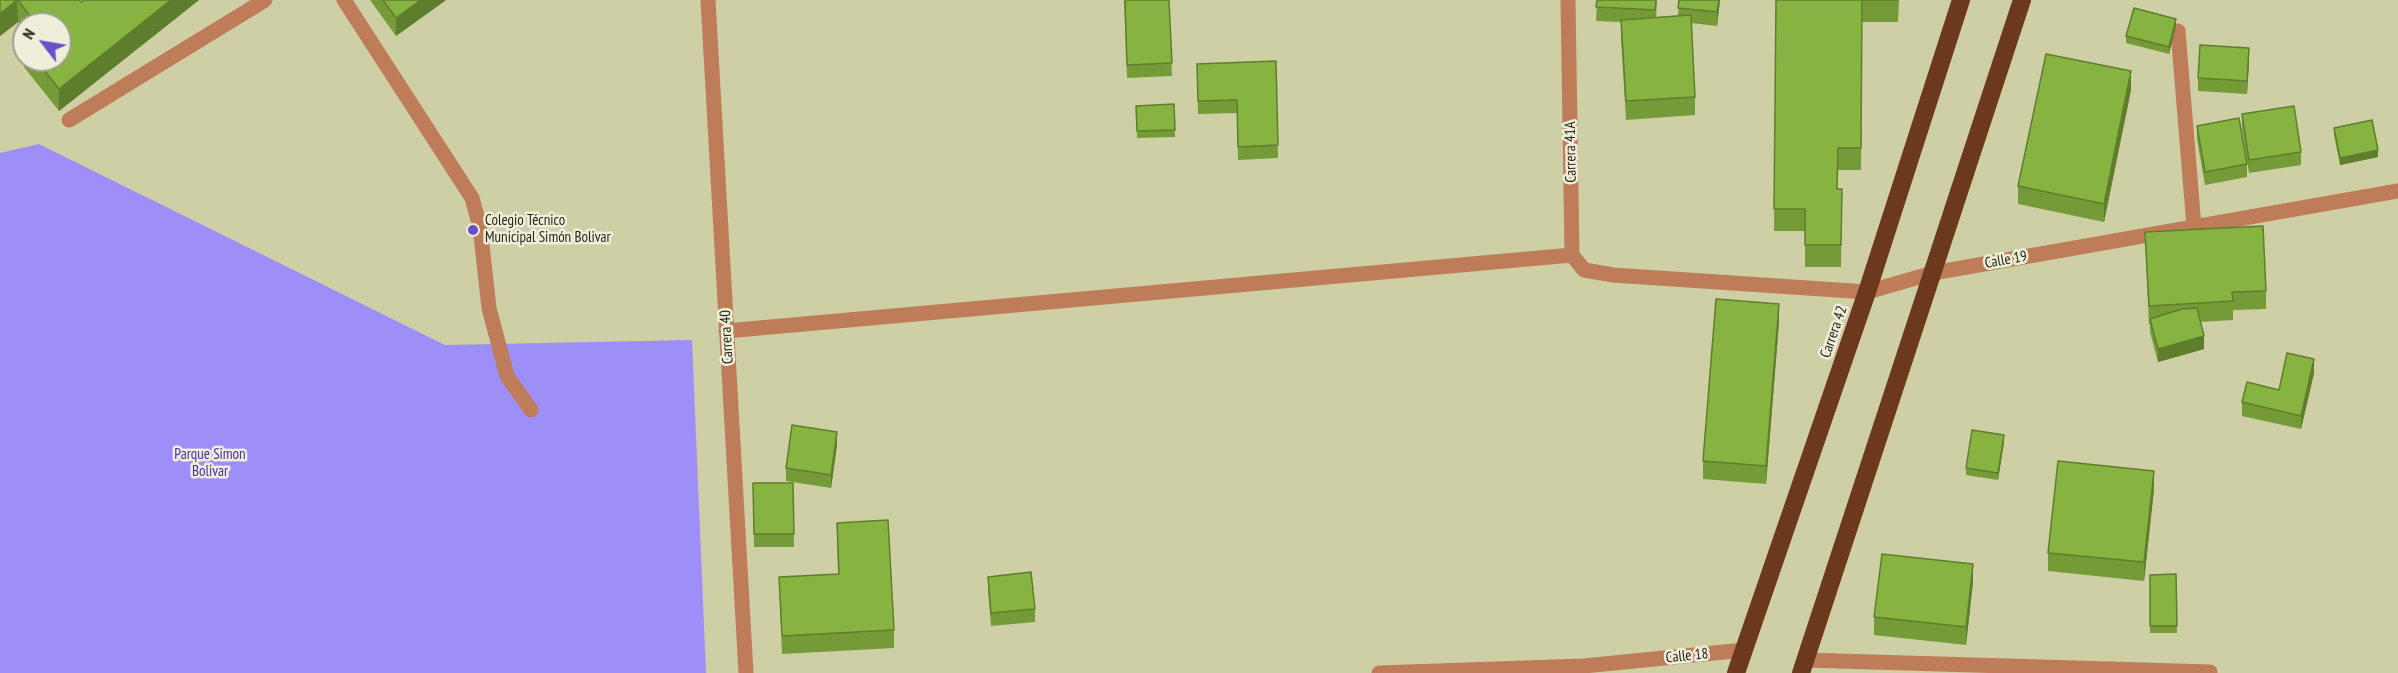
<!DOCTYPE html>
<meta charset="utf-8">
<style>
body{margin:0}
#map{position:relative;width:2398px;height:673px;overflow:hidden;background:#cfcfa6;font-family:"PT Sans Narrow",sans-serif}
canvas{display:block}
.north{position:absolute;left:12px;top:12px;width:60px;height:60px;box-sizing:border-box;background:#eeeeda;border:2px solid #9e9e8c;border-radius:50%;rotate:301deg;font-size:16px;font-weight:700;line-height:24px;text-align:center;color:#272717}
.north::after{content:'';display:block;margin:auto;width:21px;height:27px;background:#6951ca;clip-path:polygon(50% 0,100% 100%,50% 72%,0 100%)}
</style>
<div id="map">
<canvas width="2398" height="673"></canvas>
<div class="north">N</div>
</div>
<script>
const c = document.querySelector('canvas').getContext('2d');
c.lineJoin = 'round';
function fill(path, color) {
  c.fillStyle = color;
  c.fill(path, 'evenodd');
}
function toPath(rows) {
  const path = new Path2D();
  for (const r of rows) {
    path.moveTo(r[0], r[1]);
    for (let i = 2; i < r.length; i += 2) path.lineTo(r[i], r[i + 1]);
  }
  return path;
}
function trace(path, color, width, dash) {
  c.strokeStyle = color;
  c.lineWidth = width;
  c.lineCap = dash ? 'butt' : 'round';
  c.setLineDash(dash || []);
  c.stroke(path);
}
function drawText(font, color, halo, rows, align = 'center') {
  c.font = font + ' "PT Sans Narrow",sans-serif';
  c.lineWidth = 5;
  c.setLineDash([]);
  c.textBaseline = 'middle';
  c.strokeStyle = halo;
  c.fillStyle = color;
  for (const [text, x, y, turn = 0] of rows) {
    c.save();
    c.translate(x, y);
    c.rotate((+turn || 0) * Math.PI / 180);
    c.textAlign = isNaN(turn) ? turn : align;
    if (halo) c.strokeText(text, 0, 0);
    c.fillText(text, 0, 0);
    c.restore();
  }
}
const green = toPath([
 [39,144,445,345,692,340,706,673,0,673,0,153]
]);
const lane = toPath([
 [344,0,472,198,480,227,489,308,507,376,531,410],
 [69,120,265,0]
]);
const street = toPath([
 [708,0,746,673],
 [1568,0,1572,255,1584,270,1613,275,1867,292,1933,273,2398,191],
 [2178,31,2194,227],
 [726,331,1572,255],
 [1805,660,2210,672],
 [1379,673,1584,666,1744,650]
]);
const highway = toPath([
 [1736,673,1867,292,1961,0],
 [1801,673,2022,0]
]);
const wall = toPath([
 [0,0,79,0,81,2,83,0,199,0,59,111,24,67,24,60,60,60,60,24,24,24,24,30,18,22,0,36],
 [370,0,446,0,396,36],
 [1124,0,1169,0,1172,76,1127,78],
 [1597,0,1657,0,1656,18,1678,16,1679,0,1720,0,1717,26,1691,23,1695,97,1695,115,1626,120,1621,38,1621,22,1596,21],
 [1776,0,1899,0,1898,22,1862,22,1861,170,1838,170,1837,189,1842,189,1841,267,1805,267,1805,231,1774,231],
 [2176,26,2169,54,2126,43,2126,36],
 [1276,61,1278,158,1238,160,1237,113,1198,114,1197,64],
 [2249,61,2247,94,2198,91,2198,78],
 [2131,90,2104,222,2018,204,2018,186],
 [1174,104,1175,137,1137,138,1136,106],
 [2242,114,2301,152,2301,165,2249,173,2242,128],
 [2197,126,2247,164,2247,177,2205,185,2197,139],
 [2334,128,2378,157,2340,165,2334,135],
 [2145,232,2266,291,2266,309,2233,310,2233,320,2200,322,2204,349,2158,362,2150,332,2150,324,2149,325],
 [1779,322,1766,484,1703,479,1703,461],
 [2314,373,2301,429,2242,416,2242,402,2279,390],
 [2004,442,1998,480,1966,475,1966,468],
 [837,445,831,488,786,481,786,468],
 [753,483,793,483,794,547,754,547],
 [2154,489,2144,581,2048,571,2048,553],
 [837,523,894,630,894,648,782,654,779,577,838,574],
 [2176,574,2177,633,2150,633,2150,575],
 [988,577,1035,609,1035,622,991,626,988,590],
 [1973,582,1966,645,1874,635,1874,617]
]);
const shadedWall = toPath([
 [17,0,18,22,0,36,0,14],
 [171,0,199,0,59,111,59,89],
 [421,0,446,0,396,36,396,18],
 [1719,0,1720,0,1717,26,1717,12],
 [2176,19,2176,26,2169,54,2169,47],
 [2249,48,2249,61,2247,94,2247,81],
 [2131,71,2131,90,2104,222,2104,204],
 [2378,150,2378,157,2340,165,2340,158],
 [1779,304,1779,322,1766,484,1766,466],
 [2204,336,2204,349,2158,362,2158,349],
 [2314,359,2314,373,2301,429,2301,416],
 [837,432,837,445,831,488,831,475],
 [2004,435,2004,442,1998,480,1998,473],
 [2154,471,2154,489,2144,581,2144,562],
 [1973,564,1973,582,1966,645,1966,627]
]);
const building = toPath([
 [0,0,17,0,0,14,0,0],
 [18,0,79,0,81,2,83,0,171,0,59,89,36,60,60,60,60,24,36,24,18,0],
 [383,0,421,0,396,18,383,0],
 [1125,0,1169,0,1172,63,1127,65,1125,0],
 [1597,0,1656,0,1655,10,1596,7,1597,0],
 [1679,0,1719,0,1717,12,1678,8,1679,0],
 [1776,0,1898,0,1862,0,1861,148,1838,148,1837,189,1842,189,1841,245,1805,245,1805,209,1774,209,1776,0],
 [2134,8,2176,19,2169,47,2126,36,2134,8],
 [1691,15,1695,97,1626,101,1621,20,1691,15],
 [2200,45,2249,48,2247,81,2198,78,2200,45],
 [2046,54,2131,71,2104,204,2018,186,2046,54],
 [1276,61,1278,145,1238,147,1237,100,1198,101,1197,64,1276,61],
 [1174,104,1175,130,1137,131,1136,106,1174,104],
 [2294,106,2301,152,2249,160,2242,114,2294,106],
 [2239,118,2247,164,2205,172,2197,126,2239,118],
 [2372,120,2378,150,2340,158,2334,128,2372,120],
 [2263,226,2266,291,2232,292,2233,301,2149,306,2145,232,2263,226],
 [1716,299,1779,304,1766,466,1703,461,1716,299],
 [2197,308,2204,336,2158,349,2150,319,2182,309,2197,308],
 [2287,353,2314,359,2301,416,2242,402,2247,382,2279,390,2287,353],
 [792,425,837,432,831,475,786,468,792,425],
 [1972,430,2004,435,1998,473,1966,468,1972,430],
 [2058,461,2154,471,2144,562,2048,553,2058,461],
 [753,483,793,483,794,534,754,534,753,483],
 [888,520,894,630,782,636,779,577,839,574,837,523,888,520],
 [1882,554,1973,564,1966,627,1874,617,1882,554],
 [1031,572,1035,609,991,613,988,577,1031,572],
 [2176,574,2177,626,2150,626,2150,575,2176,574]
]);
const markers = [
 [473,230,6,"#6951ca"]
];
const streetNames = [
 ["Carrera 41A",1571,152,-91],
 ["Calle 19",2006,260,-10],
 ["Carrera 42",1834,332,-71],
 ["Carrera 40",727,337,-93],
 ["Calle 18",1687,656,-6]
];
const poiNames = [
 ["Colegio Técnico",485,221],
 ["Municipal Simón Bolivar",485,238]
];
const parkNames = [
 ["Parque Simon",210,455],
 ["Bolivar",210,472]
];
fill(green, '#9d8ff7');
trace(lane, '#be7c59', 15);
trace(street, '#be7c59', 15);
trace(highway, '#6d391c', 18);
fill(wall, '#749b37');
fill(shadedWall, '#5e7e2d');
fill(building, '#87b440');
trace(building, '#5e7e2d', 1.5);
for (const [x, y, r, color] of markers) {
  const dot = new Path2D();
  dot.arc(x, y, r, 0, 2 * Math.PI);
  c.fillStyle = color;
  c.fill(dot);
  trace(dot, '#eeeeda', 2);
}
drawText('15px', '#272717', '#eeeeda', streetNames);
drawText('15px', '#272717', '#eeeeda', poiNames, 'left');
drawText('15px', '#4d2ca6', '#eeeeda', parkNames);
</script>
